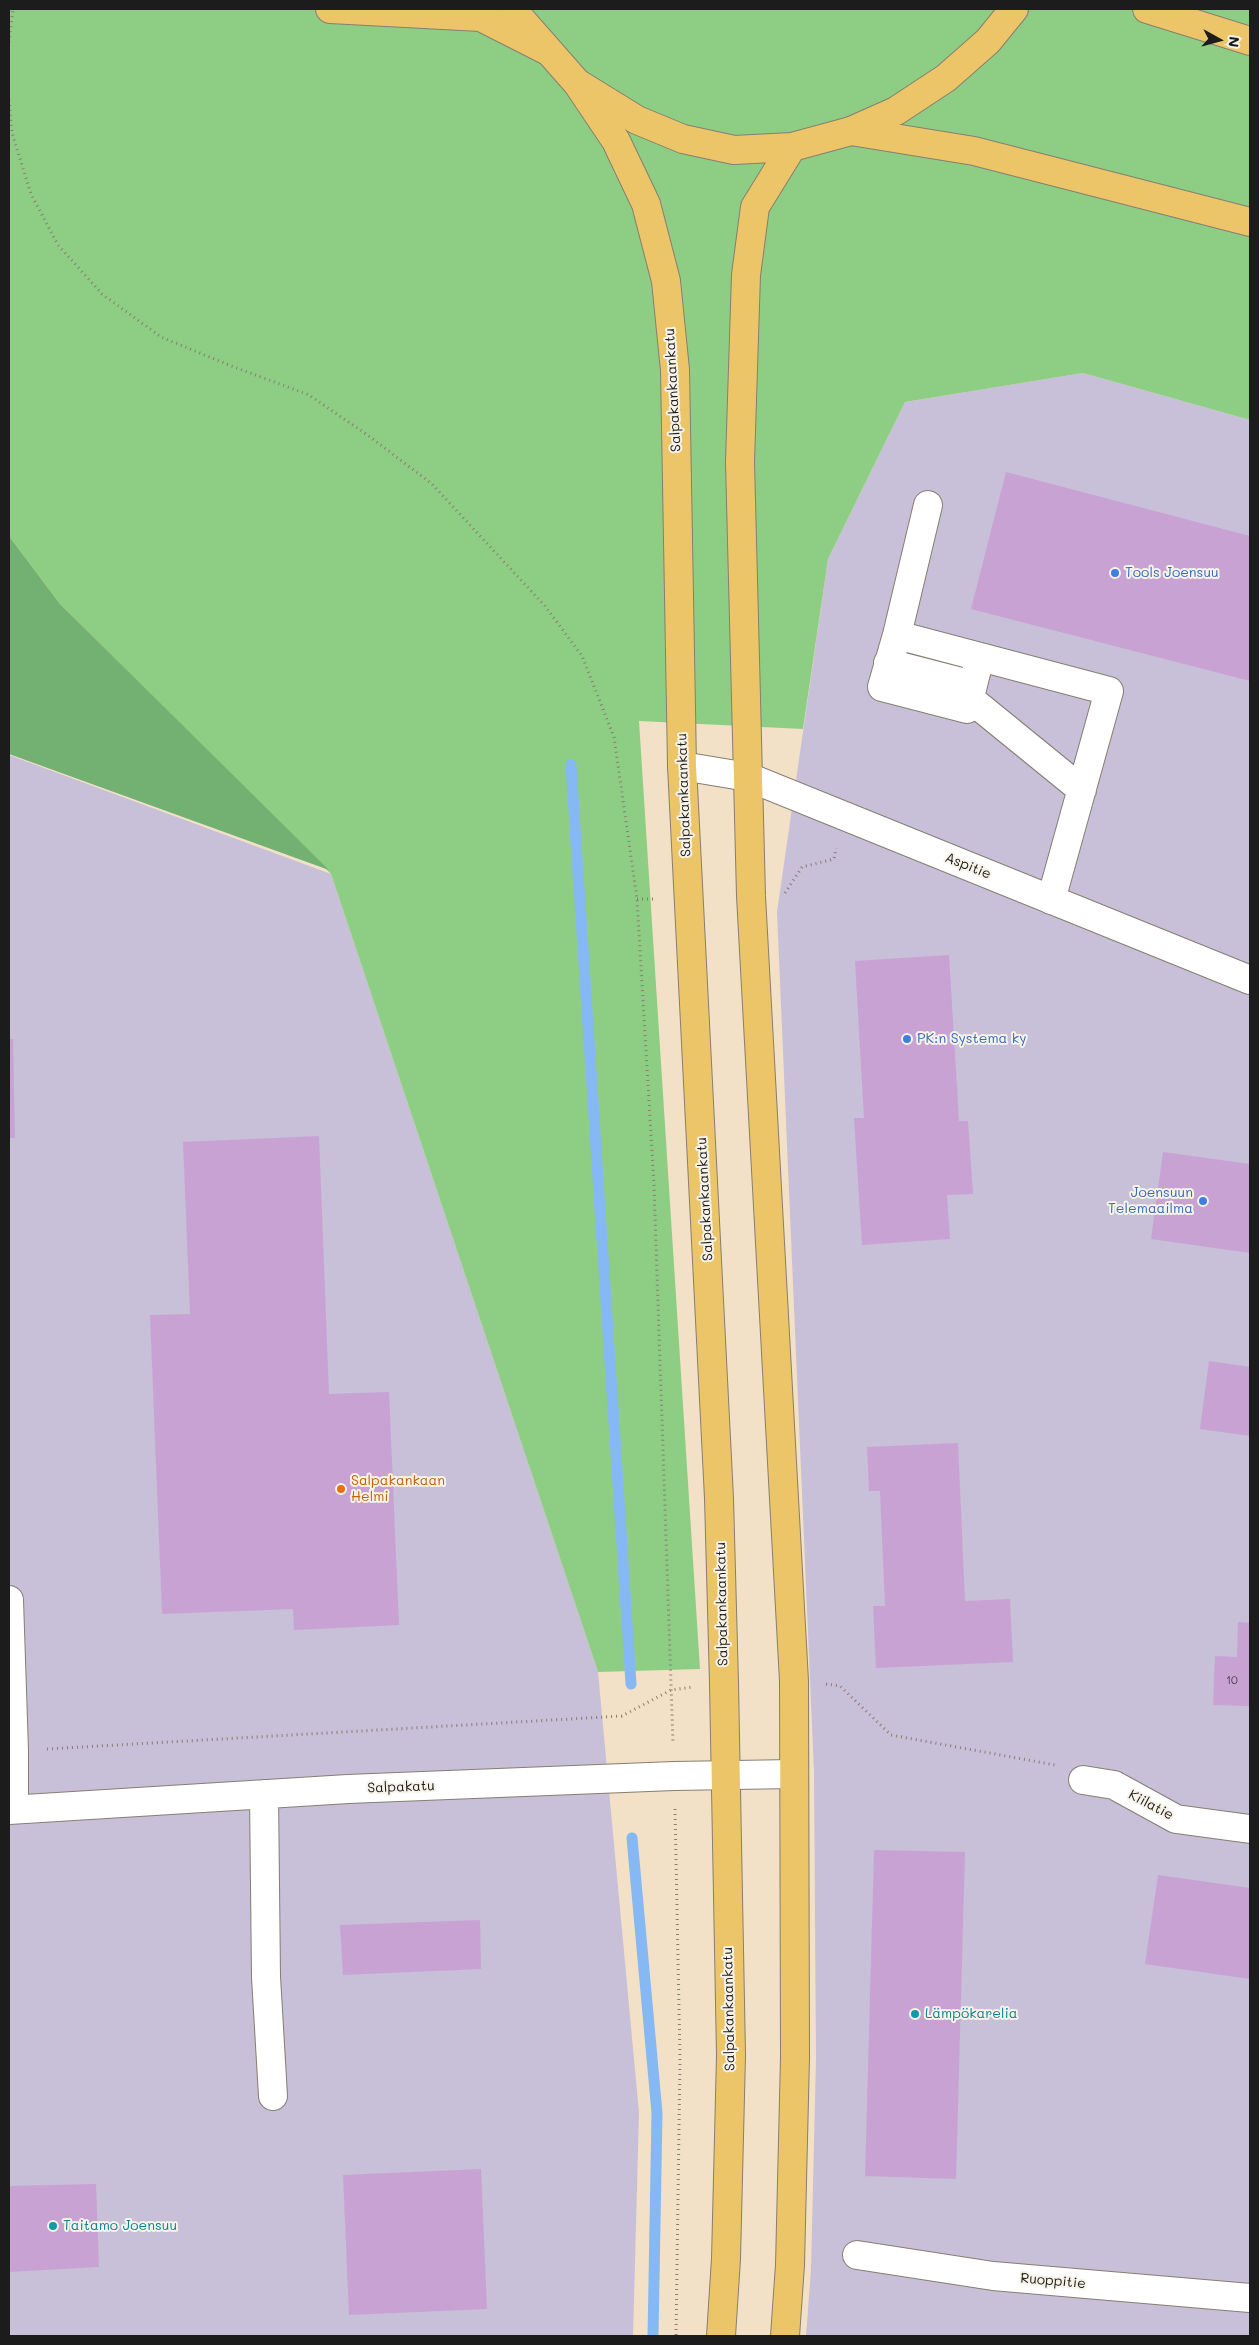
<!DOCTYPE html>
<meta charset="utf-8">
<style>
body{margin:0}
#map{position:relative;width:1259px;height:2345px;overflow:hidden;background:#f2e1c6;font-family:Mali,sans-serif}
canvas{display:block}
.frame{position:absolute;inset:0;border:10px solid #1c1c1c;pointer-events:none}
.north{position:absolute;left:1194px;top:15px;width:50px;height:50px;-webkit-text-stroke:4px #f7f3e8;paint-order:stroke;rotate:97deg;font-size:14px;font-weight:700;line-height:20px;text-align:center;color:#1c1c1c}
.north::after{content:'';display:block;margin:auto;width:18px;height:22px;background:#1c1c1c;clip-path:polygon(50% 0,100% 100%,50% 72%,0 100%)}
</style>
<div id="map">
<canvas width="1259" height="2345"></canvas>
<div class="frame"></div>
<div class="north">N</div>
</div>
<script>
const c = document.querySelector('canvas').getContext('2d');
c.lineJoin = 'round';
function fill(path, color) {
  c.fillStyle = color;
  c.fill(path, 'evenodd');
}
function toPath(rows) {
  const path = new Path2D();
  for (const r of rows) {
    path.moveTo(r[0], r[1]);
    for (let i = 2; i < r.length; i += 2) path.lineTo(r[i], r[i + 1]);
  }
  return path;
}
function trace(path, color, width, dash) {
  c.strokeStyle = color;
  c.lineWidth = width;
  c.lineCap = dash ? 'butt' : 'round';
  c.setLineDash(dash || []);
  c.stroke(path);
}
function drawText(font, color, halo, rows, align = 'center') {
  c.font = font + ' Mali,sans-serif';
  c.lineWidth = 4;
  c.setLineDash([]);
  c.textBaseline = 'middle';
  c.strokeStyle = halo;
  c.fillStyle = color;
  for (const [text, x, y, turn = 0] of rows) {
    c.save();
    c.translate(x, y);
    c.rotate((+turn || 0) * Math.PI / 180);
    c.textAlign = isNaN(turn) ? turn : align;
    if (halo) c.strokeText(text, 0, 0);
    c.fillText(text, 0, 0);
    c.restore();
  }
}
const industrial = toPath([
 [1083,373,1250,420,1250,2336,806,2336,811,2270,816,2058,814,1772,777,912,828,559,905,402],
 [9,755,331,874,598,1672,639,2113,633,2336,9,2336]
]);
const green = toPath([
 [9,9,1250,9,1250,420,1083,373,905,402,828,559,803,729,639,721,700,1669,598,1672,331,874,60,604,9,536]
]);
const forest = toPath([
 [9,536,60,604,329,870,9,754]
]);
const stream = toPath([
 [571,765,631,1684],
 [632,1838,657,2113,653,2336]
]);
const building = toPath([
 [1006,472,1250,536,1250,681,971,609],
 [949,955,959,1121,968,1121,973,1194,947,1195,950,1239,862,1245,854,1118,864,1118,855,961],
 [9,1039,13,1039,15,1138,9,1138],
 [319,1136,329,1394,389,1392,399,1625,294,1630,293,1609,162,1614,150,1315,190,1314,183,1142],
 [1163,1152,1250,1164,1250,1253,1151,1239],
 [1209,1361,1250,1367,1250,1436,1200,1429],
 [958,1443,965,1601,1010,1599,1013,1662,876,1668,873,1606,885,1606,880,1491,869,1491,867,1447],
 [1238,1622,1250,1623,1250,1706,1213,1705,1215,1656,1237,1657],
 [874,1850,965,1852,956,2179,865,2176],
 [1158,1875,1250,1888,1250,1979,1145,1964],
 [480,1920,481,1969,343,1975,340,1925],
 [481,2169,487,2309,349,2315,343,2175],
 [96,2184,99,2267,9,2272,9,2186]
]);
const path = toPath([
 [9,42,13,9],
 [9,100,12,133,31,194,58,245,102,294,161,337,234,367,309,395,366,434,431,483,545,606,582,656,614,737,637,899,654,1185,673,1743],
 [785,893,802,867,834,859,836,848],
 [637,899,656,899],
 [826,1684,840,1686,891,1735,1055,1765],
 [47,1749,622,1716,671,1690,693,1687],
 [675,1809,680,2058,676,2336]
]);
const minor = toPath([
 [928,505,897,635,1109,691,1051,900],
 [897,635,882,687,967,709,980,657],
 [888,663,973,685],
 [969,698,1082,790],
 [682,766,748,777,1250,980],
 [9,1600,14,1751,14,1809],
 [1083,1780,1114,1785,1176,1819,1250,1829],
 [264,1794,266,1977,273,2096],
 [9,1810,348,1789,674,1776,794,1774],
 [857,2255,993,2276,1250,2298]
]);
const major = toPath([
 [512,9,577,83,637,120,683,139,734,150,792,147,851,131,896,111,946,78,988,41,1014,9],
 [577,83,616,141,646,204,666,281,675,370,682,766,719,1498,724,1683,731,2055,726,2259,721,2336],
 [785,2336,790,2265,795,2057,794,1681,751,896,740,462,746,275,755,207,792,147]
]);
const highway = toPath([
 [330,9,481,17,546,50],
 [1147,9,1250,41],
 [851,131,974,151,1250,222]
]);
const markers = [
 [1115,573,5,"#3f7fe0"],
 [907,1039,5,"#3f7fe0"],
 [1203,1201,5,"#3f7fe0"],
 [341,1489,5,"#e8710a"],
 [915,2014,5,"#0f9aa8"],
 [53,2226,5,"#0f9aa8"]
];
const numberNames = [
 ["10",1232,1681]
];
const streetNames = [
 ["Salpakankaankatu",673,390,-93],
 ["Salpakankaankatu",684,795,-92],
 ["Aspitie",968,866,22],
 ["Salpakankaankatu",705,1199,-93],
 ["Salpakankaankatu",722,1604,-91],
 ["Salpakatu",401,1787,-2],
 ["Kiilatie",1151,1805,28],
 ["Salpakankaankatu",729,2009,-91],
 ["Ruoppitie",1053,2281,5]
];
const shopNames = [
 ["Tools Joensuu",1125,573],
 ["PK:n Systema ky",917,1039],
 ["Joensuun",1193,1193,"right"],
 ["Telemaailma",1193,1209,"right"]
];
const foodNames = [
 ["Salpakankaan",351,1481],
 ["Helmi",351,1497]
];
const cultureNames = [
 ["Lämpökarelia",925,2014],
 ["Taitamo Joensuu",63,2226]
];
fill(industrial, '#c8bfd8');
fill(green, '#8ece84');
fill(forest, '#72b172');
trace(stream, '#86b9f4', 11);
fill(building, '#c9a2d4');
trace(minor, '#877e71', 30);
trace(major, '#877e71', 30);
trace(highway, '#877e71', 30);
trace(path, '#877e71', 3, [1, 4]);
trace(minor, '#fff', 28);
trace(major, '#edc569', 28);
trace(highway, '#edc569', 28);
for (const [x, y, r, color] of markers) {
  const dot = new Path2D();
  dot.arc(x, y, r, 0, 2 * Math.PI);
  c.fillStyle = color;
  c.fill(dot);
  trace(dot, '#f7f3e8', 2);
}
drawText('11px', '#473e4a', null, numberNames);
drawText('14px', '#1c1c1c', '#f7f3e8', streetNames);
drawText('14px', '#366cbe', '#f7f3e8', shopNames, 'left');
drawText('14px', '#c56008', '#f7f3e8', foodNames, 'left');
drawText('14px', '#0d838f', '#f7f3e8', cultureNames, 'left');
</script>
